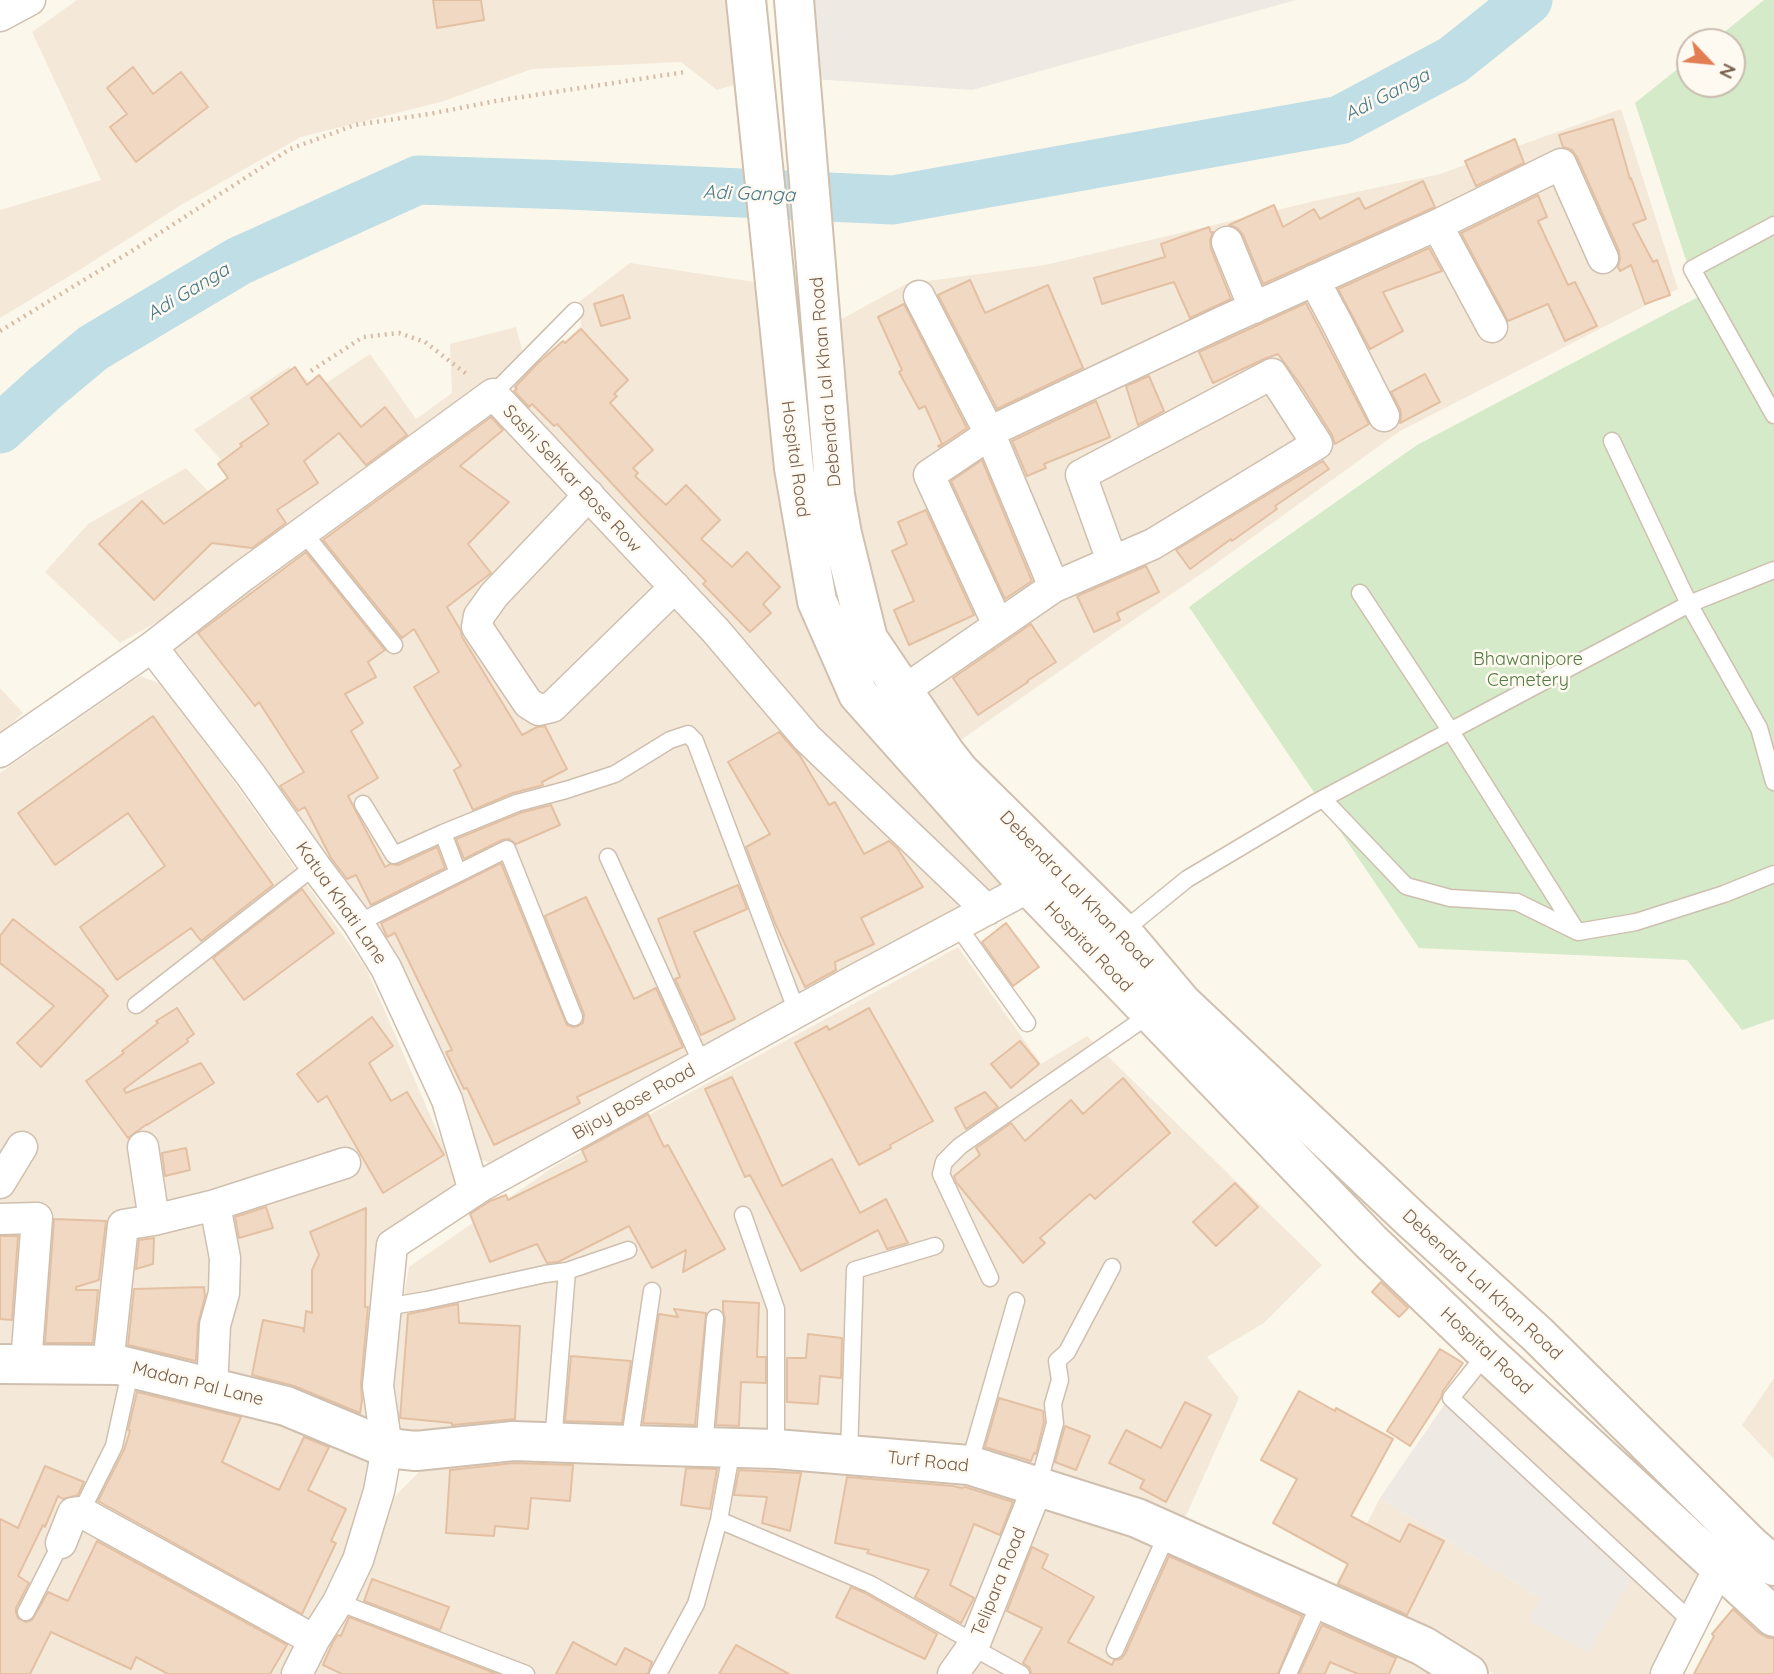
<!DOCTYPE html>
<style>
body{margin:0}
#map{position:relative;width:1774px;height:1674px;overflow:hidden;background:#fcf7eb;font-family:Quicksand,sans-serif}
canvas{display:block}
.north{position:absolute;left:1676px;top:28px;width:70px;height:70px;box-sizing:border-box;background:#fffaf1;border:2px solid #c9bcaf;border-radius:50%;rotate:116deg;font-size:19px;font-weight:700;line-height:28px;text-align:center;color:#775f4d}
.north::after{content:'';display:block;margin:auto;width:24px;height:32px;background:#e27d54;clip-path:polygon(50% 0,100% 100%,50% 72%,0 100%)}
</style>
<div id="map">
<canvas width="1774" height="1674"></canvas>
<div class="north">N</div>
</div>
<script>
const c = document.querySelector('canvas').getContext('2d');
c.lineJoin = 'round';
function fill(path, color) {
  c.fillStyle = color;
  c.fill(path, 'evenodd');
}
function toPath(rows) {
  const path = new Path2D();
  for (const r of rows) {
    path.moveTo(r[0], r[1]);
    for (let i = 2; i < r.length; i += 2) path.lineTo(r[i], r[i + 1]);
  }
  return path;
}
function trace(path, color, width, dash) {
  c.strokeStyle = color;
  c.lineWidth = width;
  c.lineCap = dash ? 'butt' : 'round';
  c.setLineDash(dash || []);
  c.stroke(path);
}
function drawText(font, color, halo, rows, align = 'center') {
  c.font = font + ' Quicksand,sans-serif';
  c.lineWidth = 5;
  c.setLineDash([]);
  c.textBaseline = 'middle';
  c.strokeStyle = halo;
  c.fillStyle = color;
  for (const [text, x, y, turn = 0] of rows) {
    c.save();
    c.translate(x, y);
    c.rotate((+turn || 0) * Math.PI / 180);
    c.textAlign = isNaN(turn) ? turn : align;
    if (halo) c.strokeText(text, 0, 0);
    c.fillText(text, 0, 0);
    c.restore();
  }
}
const residential = toPath([
 [77,0,740,0,746,81,717,90,681,62,532,69,441,102,301,137,181,205,81,269,0,318,0,210,101,180,32,32],
 [1621,109,1678,289,1400,431,1214,565,1113,634,948,749,864,641,812,335,906,284,1045,265,1319,200,1440,174],
 [630,263,774,285,834,646,1038,869,990,902,821,744,506,396,581,326,580,301],
 [516,327,523,353,503,373,429,433,190,603,120,643,45,572,88,524,186,468,221,505,243,484,194,430,289,367,319,388,370,354,416,419,452,393,450,344],
 [490,404,973,907,502,1168,480,1159,462,1103,161,650],
 [140,676,166,686,366,968,461,1186,382,1243,367,1426,0,1356,0,773],
 [0,688,23,713,0,734],
 [958,947,1041,1064,1087,1036,1322,1265,1264,1323,1207,1357,1239,1398,1184,1520,927,1446,402,1437,387,1392,409,1267,555,1166],
 [1500,1351,1716,1553,1657,1674,1494,1674,1433,1638,1332,1591,1380,1498,1540,1598,1588,1652,1459,1400],
 [0,1377,106,1377,279,1415,375,1454,348,1564,286,1674,0,1674],
 [1774,1378,1774,1459,1742,1425],
 [476,1458,941,1467,1026,1492,965,1643,944,1674,311,1674,380,1522,397,1494,421,1470],
 [1044,1496,1460,1674,964,1674]
]);
const industrial = toPath([
 [780,0,1296,0,972,90,785,77],
 [1446,1402,1634,1574,1589,1652,1529,1621,1540,1598,1380,1498]
]);
const green = toPath([
 [1764,0,1774,0,1774,1019,1742,1030,1687,960,1419,948,1189,607,1249,563,1417,445,1698,297,1635,103,1690,59,1690,84,1732,84,1732,42,1712,42]
]);
const river = toPath([
 [0,429,45,388,93,348,239,261,418,180,568,185,893,200,1340,120,1453,60,1528,0]
]);
const building = toPath([
 [433,0,481,0,484,20,437,28,433,0],
 [133,67,153,94,181,72,208,107,136,162,110,127,127,114,107,88,133,67],
 [1613,119,1630,179,1631,178,1646,219,1633,224,1653,262,1657,260,1670,295,1645,304,1631,265,1620,271,1618,267,1620,259,1619,251,1577,157,1572,150,1563,147,1559,135,1613,119],
 [1515,139,1524,163,1476,186,1465,161,1515,139],
 [1423,181,1435,207,1263,284,1243,235,1237,228,1229,225,1274,205,1283,227,1314,209,1320,219,1359,198,1365,209,1423,181],
 [1538,195,1547,217,1538,221,1568,285,1575,282,1597,326,1565,341,1548,304,1508,321,1461,233,1538,195],
 [1209,227,1211,233,1213,232,1210,240,1211,249,1231,299,1190,318,1174,282,1102,304,1094,278,1165,257,1161,244,1209,227],
 [1429,248,1442,271,1383,292,1403,331,1370,349,1338,289,1429,248],
 [970,280,985,313,1048,285,1083,368,997,409,938,295,970,280],
 [623,295,630,318,601,326,594,304,623,295],
 [1306,303,1369,424,1335,444,1332,435,1302,387,1278,354,1264,359,1213,383,1199,352,1306,303],
 [904,304,967,428,939,447,938,446,942,444,925,406,919,409,899,372,902,370,878,317,904,304],
 [581,329,628,380,614,394,617,396,610,403,653,450,633,468,638,473,635,476,666,505,686,485,720,520,701,539,732,567,747,552,780,587,763,604,771,613,750,632,703,584,706,581,642,516,557,424,554,426,532,404,529,407,514,391,517,389,515,387,538,363,563,341,565,343,581,329],
 [295,367,307,385,319,375,361,427,385,407,407,435,366,465,339,433,304,461,318,483,277,510,286,523,252,548,212,543,154,600,99,544,142,501,164,524,228,478,218,464,242,446,240,444,269,424,251,398,295,367],
 [1425,374,1440,402,1400,423,1401,416,1400,409,1391,392,1425,374],
 [1149,376,1164,411,1138,425,1126,386,1149,376],
 [1096,401,1110,437,1044,464,1046,468,1027,476,1012,441,1096,401],
 [491,417,503,430,460,466,509,502,468,544,491,573,447,607,461,631,462,637,522,735,537,727,545,726,567,769,542,782,543,785,513,793,473,810,454,770,461,766,414,687,439,672,414,629,402,638,323,540,491,417],
 [982,460,1032,581,1005,599,951,481,982,460],
 [1323,461,1329,469,1275,506,1277,509,1232,541,1231,539,1190,569,1176,550,1323,461],
 [926,510,974,615,909,645,894,610,914,601,892,551,907,544,898,522,926,510],
 [306,552,385,650,368,662,376,677,345,694,363,723,351,731,378,778,348,796,385,867,390,864,398,865,437,847,445,868,371,905,356,875,347,879,331,858,305,807,298,811,280,786,304,772,259,702,255,706,198,633,306,552],
 [1146,566,1159,592,1117,613,1120,620,1094,632,1077,596,1146,566],
 [1031,624,1056,662,1027,681,1028,682,978,715,953,678,1031,624],
 [153,716,273,885,201,941,191,928,117,980,80,927,165,866,128,813,55,865,18,813,153,716],
 [779,732,800,756,829,805,835,802,864,854,889,841,897,848,923,887,861,918,874,944,835,962,836,970,805,987,775,923,746,847,770,834,728,762,779,732],
 [551,805,560,825,516,844,509,839,502,840,464,859,456,839,520,813,551,805],
 [501,863,567,1025,573,1027,578,1026,583,1023,584,1014,545,916,586,897,634,999,656,988,683,1047,577,1097,580,1103,494,1145,467,1088,464,1089,446,1052,452,1050,395,933,387,937,381,923,501,863],
 [738,885,747,909,694,932,735,1019,701,1035,675,979,680,977,658,919,738,885],
 [302,889,334,933,244,1000,213,958,302,889],
 [13,919,104,990,103,991,108,996,41,1067,17,1043,54,1006,0,963,0,936,13,919],
 [1006,923,1039,967,1013,986,982,942,1006,923],
 [177,1008,194,1034,187,1039,188,1042,124,1089,126,1093,201,1063,214,1083,147,1125,147,1124,128,1138,86,1081,124,1053,122,1051,158,1023,156,1021,177,1008],
 [869,1008,933,1121,890,1145,891,1148,859,1165,795,1043,827,1026,829,1030,869,1008],
 [372,1017,393,1046,369,1063,391,1101,407,1092,444,1155,383,1193,327,1096,318,1102,297,1074,372,1017],
 [1020,1041,1039,1064,1011,1088,991,1064,1020,1041],
 [732,1077,782,1186,832,1159,860,1213,886,1199,908,1243,887,1249,878,1230,801,1271,750,1175,745,1177,705,1089,732,1077],
 [1123,1078,1170,1133,1095,1199,1090,1194,1040,1238,1045,1243,1023,1263,956,1182,954,1176,980,1155,976,1148,1011,1123,1025,1141,1071,1100,1083,1114,1123,1078],
 [985,1092,998,1107,966,1129,955,1108,985,1092],
 [648,1114,664,1147,668,1145,725,1249,683,1272,686,1250,652,1268,629,1226,558,1262,547,1263,537,1244,490,1262,470,1214,490,1201,506,1195,508,1200,587,1161,582,1150,648,1114],
 [186,1148,190,1170,165,1176,162,1153,186,1148],
 [1235,1183,1258,1207,1216,1246,1193,1222,1235,1183],
 [266,1207,273,1228,239,1238,235,1217,266,1207],
 [366,1208,365,1307,368,1307,361,1384,362,1400,360,1413,294,1386,252,1375,263,1320,303,1328,304,1332,306,1311,312,1313,312,1270,319,1255,310,1232,366,1208],
 [54,1219,106,1221,99,1280,76,1287,76,1290,98,1290,93,1343,45,1343,54,1219],
 [0,1236,18,1236,12,1320,0,1319,0,1236],
 [154,1238,153,1264,136,1269,139,1240,154,1238],
 [1381,1282,1408,1308,1399,1317,1372,1292,1381,1282],
 [204,1287,205,1297,198,1324,196,1361,128,1345,134,1289,204,1287],
 [723,1301,759,1303,757,1357,766,1357,766,1383,741,1382,739,1426,716,1425,725,1319,723,1311,723,1301],
 [458,1304,459,1323,520,1326,515,1419,452,1425,452,1423,400,1418,408,1314,458,1304],
 [674,1309,706,1313,695,1425,643,1423,659,1314,678,1317,674,1309],
 [808,1334,842,1338,841,1378,820,1376,818,1404,787,1402,787,1358,806,1358,808,1334],
 [1440,1349,1463,1363,1443,1391,1441,1398,1410,1446,1387,1431,1440,1349],
 [571,1356,631,1361,622,1423,565,1421,571,1356],
 [1299,1391,1335,1411,1336,1408,1393,1439,1351,1516,1400,1542,1409,1524,1444,1541,1407,1615,1338,1584,1348,1564,1273,1523,1297,1479,1261,1460,1299,1391],
 [137,1392,241,1417,222,1462,279,1490,304,1437,329,1447,308,1490,346,1509,331,1541,336,1543,302,1614,98,1501,124,1450,130,1431,128,1430,137,1392],
 [999,1398,1043,1411,1044,1422,1036,1454,1034,1453,1031,1461,985,1447,999,1398],
 [1185,1402,1211,1415,1166,1502,1140,1488,1144,1480,1109,1463,1126,1430,1161,1448,1185,1402],
 [1065,1426,1090,1436,1076,1470,1055,1462,1065,1426],
 [514,1463,573,1465,570,1501,531,1498,528,1529,495,1526,494,1536,446,1533,450,1470,514,1463],
 [45,1466,84,1482,78,1495,63,1499,58,1496,45,1527,43,1525,18,1576,29,1583,16,1608,16,1613,18,1618,26,1622,32,1620,48,1592,68,1601,97,1541,287,1645,270,1674,168,1674,136,1657,131,1669,51,1632,30,1674,0,1674,0,1519,18,1528,45,1466],
 [686,1468,717,1469,710,1509,681,1505,686,1468],
 [739,1470,801,1473,790,1531,762,1523,767,1497,734,1495,739,1470],
 [847,1477,953,1486,962,1488,965,1487,1013,1502,1000,1535,974,1524,950,1585,974,1598,961,1623,915,1597,929,1570,867,1553,869,1550,835,1543,847,1477],
 [1032,1547,1048,1555,1042,1568,1094,1597,1068,1642,1112,1665,1114,1660,1121,1659,1125,1654,1169,1556,1302,1616,1278,1674,1031,1674,1030,1668,1023,1663,1042,1628,1007,1611,1032,1547],
 [372,1579,449,1607,440,1630,364,1601,372,1579],
 [851,1587,865,1593,937,1634,925,1659,836,1617,851,1587],
 [1733,1609,1759,1633,1769,1638,1774,1638,1774,1674,1694,1674,1714,1636,1712,1634,1733,1609],
 [349,1617,497,1674,342,1674,323,1665,333,1642,338,1635,341,1636,349,1617],
 [1322,1625,1396,1658,1389,1674,1358,1674,1330,1662,1325,1674,1299,1674,1322,1625],
 [573,1642,616,1665,625,1648,652,1662,648,1674,556,1674,573,1642],
 [736,1645,789,1674,719,1674,736,1645]
]);
const path = toPath([
 [0,331,135,249,290,149,355,125,429,114,496,101,685,72],
 [311,371,363,337,399,333,425,342,469,376]
]);
const service = toPath([
 [1774,225,1692,269,1774,415],
 [493,394,575,311],
 [1612,441,1689,604,1759,728,1774,782],
 [303,532,394,645],
 [1360,593,1450,730,1576,930],
 [1323,799,1406,886,1450,898,1517,902,1578,932,1636,922,1724,894,1774,874],
 [363,804,394,855,443,833,517,803,566,790,615,774,670,740,688,734,695,741,797,1012],
 [443,833,458,873],
 [608,857,702,1064],
 [358,923,507,849,574,1017],
 [957,925,1027,1023],
 [1122,932,1187,879,1313,804,1689,604,1774,570],
 [136,1005,315,866],
 [743,1215,776,1309,776,1449],
 [990,1278,941,1174,944,1162,960,1146,1152,1013],
 [386,1307,427,1300,545,1274,567,1271,628,1250],
 [1487,1353,1451,1398,1692,1622],
 [553,1443,567,1271],
 [629,1445,652,1291],
 [704,1447,715,1318],
 [849,1454,855,1270,935,1246],
 [969,1465,1016,1301],
 [1038,1486,1055,1423,1053,1404,1060,1380,1057,1361,1067,1352,1112,1267],
 [81,1512,114,1446,131,1368],
 [719,1520,870,1584,975,1643],
 [338,1602,526,1674],
 [26,1612,61,1543],
 [972,1647,1021,1674],
 [1115,1650,1168,1532],
 [658,1674,696,1604,719,1520,732,1448],
 [1288,1674,1321,1600]
]);
const minor = toPath([
 [0,16,30,0],
 [1437,225,1492,327],
 [1227,242,1254,308],
 [1314,280,1337,323,1384,416],
 [919,296,989,432,1054,587],
 [989,432,1224,321,1437,225,1561,164,1603,258],
 [990,434,929,475,998,625],
 [589,495,494,595,479,616,477,627,528,703,539,710,552,707,675,587],
 [152,647,250,774,315,866,358,923,386,968,447,1100,474,1191],
 [903,691,1054,587,1153,544,1317,444,1272,374,1081,475,1112,561],
 [0,752,152,647,243,576,493,394,715,630,807,738,987,910],
 [143,1147,154,1220],
 [0,1183,22,1147],
 [0,1219,37,1218,26,1364],
 [108,1365,123,1225,154,1220,215,1205,345,1163],
 [212,1388,215,1325,224,1293,225,1258,215,1205],
 [61,1543,73,1513,81,1512,314,1640],
 [297,1674,314,1640,338,1602,358,1560,379,1491,387,1448,378,1386,392,1245,483,1185,855,980,1046,878],
 [953,1674,975,1643,1038,1486],
 [1666,1674,1720,1566]
]);
const tertiary = toPath([
 [0,1364,119,1365,286,1406,387,1448,416,1451,513,1441,629,1445,776,1449,969,1465,1137,1518,1423,1646,1468,1674]
]);
const secondary = toPath([
 [746,0,794,468,817,601,858,694,1030,887,1371,1242,1487,1353,1774,1617],
 [794,0,835,495,842,534,868,639,945,753,959,771,1122,932,1182,1003,1412,1220,1538,1335,1750,1545,1774,1566]
]);
const streetNames = [
 ["Debendra Lal Khan Road",826,382,-95],
 ["Hospital Road",795,459,82],
 ["Sashi Sehkar Bose Row",572,479,47],
 ["Debendra Lal Khan Road",1076,890,46],
 ["Katua Khati Lane",341,903,55],
 ["Hospital Road",1088,947,46],
 ["Bijoy Bose Road",634,1102,-29],
 ["Debendra Lal Khan Road",1482,1285,43],
 ["Hospital Road",1486,1351,43],
 ["Madan Pal Lane",198,1384,14],
 ["Turf Road",928,1462,6],
 ["Telipara Road",999,1582,-68]
];
const parkNames = [
 ["Bhawanipore",1528,660],
 ["Cemetery",1528,681]
];
const waterNames = [
 ["Adi Ganga",1387,95,-27],
 ["Adi Ganga",749,194,2],
 ["Adi Ganga",188,292,-31]
];
fill(residential, '#f4e9d9');
fill(industrial, '#eee9e3');
fill(green, '#d4eac8');
trace(river, '#bfdee6', 49);
fill(building, '#f1d8c3');
trace(building, '#e4c0a3', 2);
trace(service, '#cfbfaf', 19);
trace(minor, '#cfbfaf', 33);
trace(tertiary, '#cfbfaf', 42);
trace(secondary, '#d1c0ae', 42);
trace(path, '#d7bca5', 4.5, [2, 5]);
trace(service, '#fff', 16);
trace(minor, '#fff', 30);
trace(tertiary, '#fff', 38);
trace(secondary, '#fff', 38);
drawText('18px', '#775f4d', '#fffaf1', streetNames);
drawText('18px', '#527d45', '#fffaf1', parkNames);
drawText('italic 19px', '#477a8a', '#fffaf1', waterNames);
</script>
